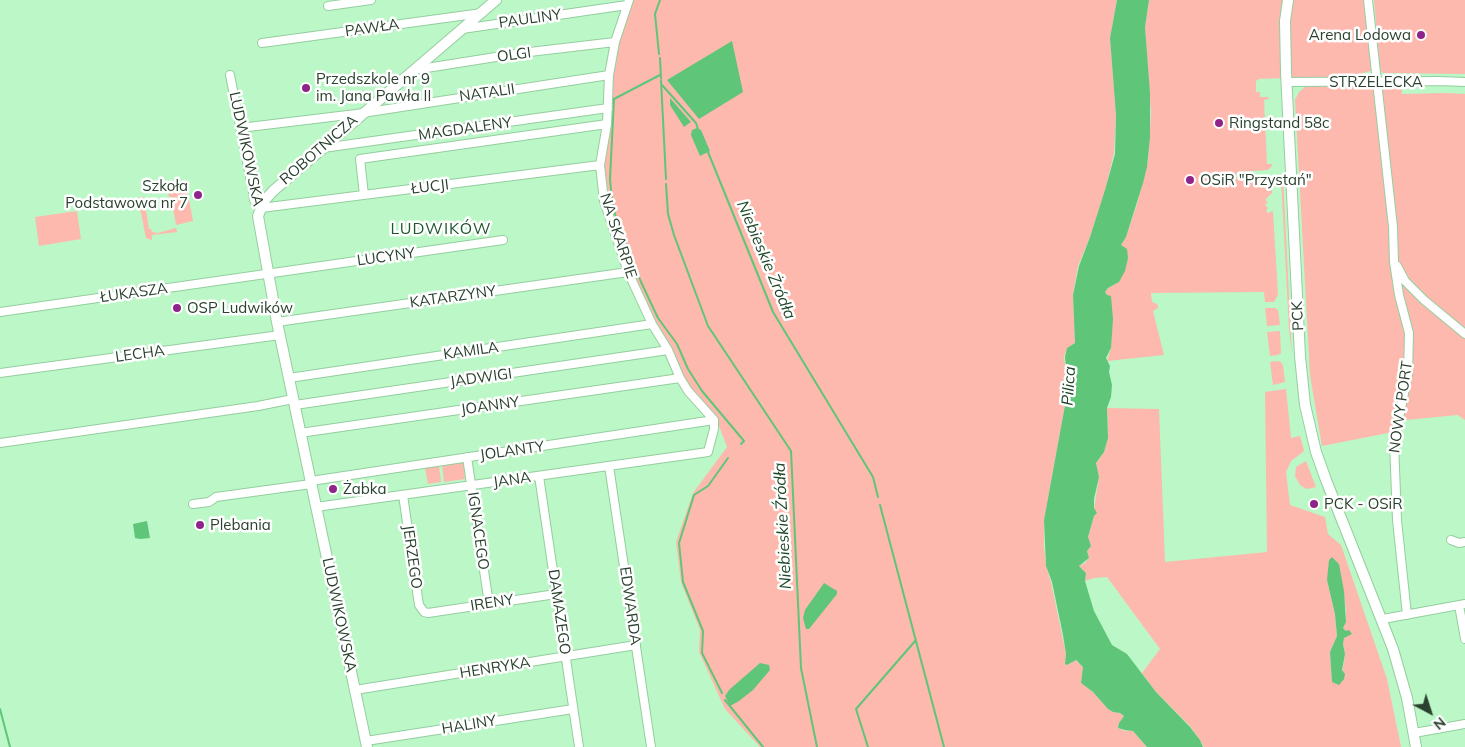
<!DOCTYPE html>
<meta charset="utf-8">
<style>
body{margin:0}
#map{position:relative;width:1465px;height:747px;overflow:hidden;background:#bcf7c7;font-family:Mulish,sans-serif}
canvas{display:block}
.north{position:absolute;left:1405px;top:687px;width:50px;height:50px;-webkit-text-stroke:4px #fff;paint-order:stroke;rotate:140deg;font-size:14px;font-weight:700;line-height:20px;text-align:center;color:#29412e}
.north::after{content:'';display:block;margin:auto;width:18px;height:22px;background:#29412e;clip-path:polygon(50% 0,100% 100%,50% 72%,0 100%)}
</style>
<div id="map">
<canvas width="1465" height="747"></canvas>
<div class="north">N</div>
</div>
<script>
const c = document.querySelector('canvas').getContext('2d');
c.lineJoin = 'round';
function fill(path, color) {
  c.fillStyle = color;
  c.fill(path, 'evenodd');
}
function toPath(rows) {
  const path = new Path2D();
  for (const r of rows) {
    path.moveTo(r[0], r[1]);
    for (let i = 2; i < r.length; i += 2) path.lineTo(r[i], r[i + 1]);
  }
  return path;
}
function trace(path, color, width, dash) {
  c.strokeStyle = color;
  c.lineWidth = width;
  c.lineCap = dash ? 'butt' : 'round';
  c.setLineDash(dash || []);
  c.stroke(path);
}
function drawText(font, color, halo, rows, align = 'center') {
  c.font = font + ' Mulish,sans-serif';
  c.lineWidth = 5;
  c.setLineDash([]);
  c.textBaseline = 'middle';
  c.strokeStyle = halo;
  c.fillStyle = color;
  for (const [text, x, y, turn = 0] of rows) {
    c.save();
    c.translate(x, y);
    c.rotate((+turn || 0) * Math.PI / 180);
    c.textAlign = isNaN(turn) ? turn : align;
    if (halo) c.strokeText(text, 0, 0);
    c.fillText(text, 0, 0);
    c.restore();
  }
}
const green = toPath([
 [632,0,1117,0,1110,38,1116,115,1114,153,1105,191,1090,237,1078,266,1073,294,1075,343,1067,348,1064,357,1068,389,1044,520,1044,546,1046,566,1051,582,1066,654,1065,664,1068,665,1075,660,1083,667,1081,683,1093,692,1108,709,1113,712,1120,713,1124,716,1119,723,1118,728,1125,731,1132,730,1147,747,760,747,725,709,699,652,700,630,681,582,676,542,693,493,727,447,716,418,689,391,654,322,629,268,604,190,604,163,610,108,611,74,617,40],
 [1149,0,1286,0,1282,78,1259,79,1256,81,1256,92,1260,92,1260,97,1268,97,1269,99,1264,100,1267,164,1272,164,1272,166,1268,170,1237,172,1236,175,1237,179,1268,178,1271,179,1272,193,1265,200,1268,202,1265,205,1268,208,1266,211,1268,213,1273,211,1278,295,1274,302,1265,302,1264,292,1151,293,1152,302,1157,304,1158,306,1158,308,1153,311,1164,355,1107,361,1111,348,1107,295,1105,292,1108,288,1119,282,1121,245,1126,237,1137,204,1148,161,1151,113,1145,27],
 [1292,0,1366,0,1373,70,1350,77,1290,78,1289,10],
 [1374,0,1465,0,1465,74,1383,73,1380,70],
 [1401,84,1402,94,1446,93,1465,94,1465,420,1458,415,1406,420,1388,433,1322,446,1310,375,1295,100,1299,92,1305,87,1305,85],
 [1283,177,1292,355,1289,329,1281,179],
 [187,189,193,221,176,225,171,197,169,197,168,192],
 [144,197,149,229,151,229,152,232,158,233,176,228,177,232,152,235,152,240,146,238,138,198],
 [77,211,81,239,39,246,35,217],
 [1265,308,1275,308,1278,310,1280,325,1267,326],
 [1280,331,1281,353,1278,355,1270,356,1267,332],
 [1278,361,1281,362,1283,366,1285,382,1273,385,1270,362],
 [1286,389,1291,438,1300,436,1304,450,1303,452,1291,461,1286,472,1290,505,1325,517,1328,534,1341,545,1387,679,1401,747,1204,747,1200,740,1190,726,1156,692,1142,673,1160,649,1107,577,1094,578,1085,581,1086,573,1079,566,1085,563,1089,558,1087,551,1091,546,1088,537,1094,516,1097,513,1094,509,1099,477,1096,463,1104,452,1108,438,1107,408,1159,409,1165,562,1267,552,1265,392],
 [1340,570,1346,609,1346,622,1343,628,1346,631,1347,636,1344,638,1343,644,1345,654,1341,682,1332,682,1330,652,1337,636,1335,614,1327,580],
 [1306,461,1316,487,1312,488,1306,489,1300,485,1295,476,1296,467],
 [463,462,465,479,444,482,442,465],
 [439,466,441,482,428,484,425,468]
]);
const water = toPath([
 [1117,0,1149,0,1145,27,1150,93,1150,137,1147,167,1143,183,1126,237,1121,245,1127,249,1128,258,1125,271,1119,282,1108,288,1105,292,1107,295,1111,296,1113,319,1111,348,1106,358,1110,366,1109,372,1112,385,1111,397,1107,408,1108,438,1104,452,1096,463,1099,477,1094,499,1094,508,1097,513,1094,516,1088,537,1091,546,1087,551,1089,558,1079,566,1086,573,1085,581,1094,611,1112,645,1127,654,1156,692,1190,727,1200,740,1203,747,1147,747,1133,731,1125,730,1118,728,1119,723,1124,716,1120,713,1113,712,1108,709,1093,692,1081,683,1083,667,1076,660,1067,665,1065,664,1066,654,1063,635,1052,582,1046,566,1044,520,1068,389,1065,357,1067,348,1075,343,1073,295,1079,266,1090,237,1105,190,1115,154,1116,115,1110,38],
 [732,41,743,92,699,119,667,80],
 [670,98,691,122,684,127,670,105],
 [697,128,701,130,710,151,700,156,691,135,692,130],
 [147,521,150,538,140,539,135,538,133,524],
 [1332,557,1339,564,1344,591,1346,622,1343,628,1346,631,1349,630,1352,634,1344,638,1343,644,1345,654,1342,670,1345,674,1344,679,1339,685,1332,682,1330,652,1337,636,1335,614,1327,580,1329,560],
 [824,583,837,591,837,594,809,629,806,629,803,618,805,610],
 [760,663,769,665,770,670,753,690,739,701,730,706,725,696,729,690]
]);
const stream = toPath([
 [659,54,655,14,660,0],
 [660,58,661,78],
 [660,75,614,99,610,179,612,200,616,218,641,282,658,318,677,344,688,369,702,391,744,441,741,444],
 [661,80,666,179],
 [662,85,696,123,698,129],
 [708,152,773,312,873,477,878,497],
 [666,184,668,214,674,235,708,326,791,451,801,668,817,747],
 [880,505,944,747],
 [722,693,702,653,703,631,683,582,679,543,694,495,708,486,728,458],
 [725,700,763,747],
 [0,709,10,747],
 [868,747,856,709,916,640]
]);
const street = toPath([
 [1368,0,1393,227,1394,262,1399,295,1409,333,1408,374,1394,442,1397,520,1407,615],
 [328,6,371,0],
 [462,29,627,5],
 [262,43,482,13],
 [414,70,521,53,615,42],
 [230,75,253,192,254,200,261,208,600,165],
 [1286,82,1439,81,1465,82],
 [240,128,356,114,609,75],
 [323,148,608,108],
 [364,195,360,159,607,124],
 [1397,266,1405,281,1424,300,1465,334],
 [0,312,503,240],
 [277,322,628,272],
 [0,373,280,335],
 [289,378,652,324],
 [295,405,668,350],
 [300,433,680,378],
 [0,443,258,406,293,399],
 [467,457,489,604],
 [609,466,651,747],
 [539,476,579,747],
 [311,481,714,420],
 [403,495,419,605,424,612,428,613,556,594],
 [193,504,209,502,216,497,311,484],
 [316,507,708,452,714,429,714,420,688,391,680,378,668,350,652,324,628,272,604,201,600,165,607,124,609,75,615,42,629,0],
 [1451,540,1459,543,1465,542],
 [1459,605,1465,639],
 [1383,619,1465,604],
 [355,690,636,645],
 [1414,733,1465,724],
 [366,741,573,709]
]);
const secondary = toPath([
 [1288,0,1285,21,1286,72,1300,356,1305,405,1316,452,1326,480,1393,649,1407,698,1416,747],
 [367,747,277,322,258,216,264,201,273,191,496,0]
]);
const markers = [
 [1421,35,5,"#8f258a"],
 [306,88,5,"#8f258a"],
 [1219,123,5,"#8f258a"],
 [1190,180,5,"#8f258a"],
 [198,195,5,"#8f258a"],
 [177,308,5,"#8f258a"],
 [333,489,5,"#8f258a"],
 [1314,504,5,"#8f258a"],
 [200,525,5,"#8f258a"]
];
const streetNames = [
 ["PAULINY",530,19,-8],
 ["PAWŁA",372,28,-8],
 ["OLGI",514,55,-8],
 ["STRZELECKA",1376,82],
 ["NATALII",487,93,-8],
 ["MAGDALENY",465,129,-8],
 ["LUDWIKOWSKA",246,149,78],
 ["ROBOTNICZA",319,150,-41],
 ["ŁUCJI",430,187,-7],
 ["NA SKARPIE",618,236,72],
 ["LUCYNY",386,257,-8],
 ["ŁUKASZA",134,293,-8],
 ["KATARZYNY",453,297,-8],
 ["PCK",1298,316,-93],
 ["KAMILA",471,351,-8],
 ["LECHA",140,354,-8],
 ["JADWIGI",481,378,-8],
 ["JOANNY",490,406,-8],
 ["NOWY PORT",1401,407,-82],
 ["JOLANTY",512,451,-8],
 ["JANA",512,480,-8],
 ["IGNACEGO",478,531,82],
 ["JERZEGO",412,557,82],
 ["IRENY",492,603,-9],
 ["EDWARDA",630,606,82],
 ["DAMAZEGO",559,612,82],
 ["LUDWIKOWSKA",339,615,78],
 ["HENRYKA",495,668,-9],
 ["HALINY",469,725,-9]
];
const poiNames = [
 ["Arena Lodowa",1411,35,"right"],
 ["Przedszkole nr 9",316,79],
 ["im. Jana Pawła II",316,96],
 ["Ringstand 58c",1229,123],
 ["OSiR \"Przystań\"",1200,180],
 ["Szkoła",188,186,"right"],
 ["Podstawowa nr 7",188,203,"right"],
 ["OSP Ludwików",187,308],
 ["Żabka",343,489],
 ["PCK - OSiR",1324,504],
 ["Plebania",210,525]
];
const neighbourhoodNames = [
 ["LUDWIKÓW",441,229]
];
const waterNames = [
 ["Niebieskie Żródła",766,260,67],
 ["Pilica",1069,386,-86],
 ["Niebieskie Źródła",783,526,-93]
];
fill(green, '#fdb9ad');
fill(water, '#5fc579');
trace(stream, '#5fc579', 2);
trace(street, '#94ce9f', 10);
trace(secondary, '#94ce9f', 12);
trace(street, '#fff', 8);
trace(secondary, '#fff', 10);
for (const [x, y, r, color] of markers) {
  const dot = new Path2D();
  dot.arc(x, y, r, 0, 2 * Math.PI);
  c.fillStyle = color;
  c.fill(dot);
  trace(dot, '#fff', 2);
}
drawText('15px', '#29412e', '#fff', streetNames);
drawText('15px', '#29412e', '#fff', poiNames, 'left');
c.letterSpacing = '1px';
drawText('16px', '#1e562e', '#fff', neighbourhoodNames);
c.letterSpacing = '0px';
drawText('italic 16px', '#1e4728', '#fff', waterNames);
</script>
